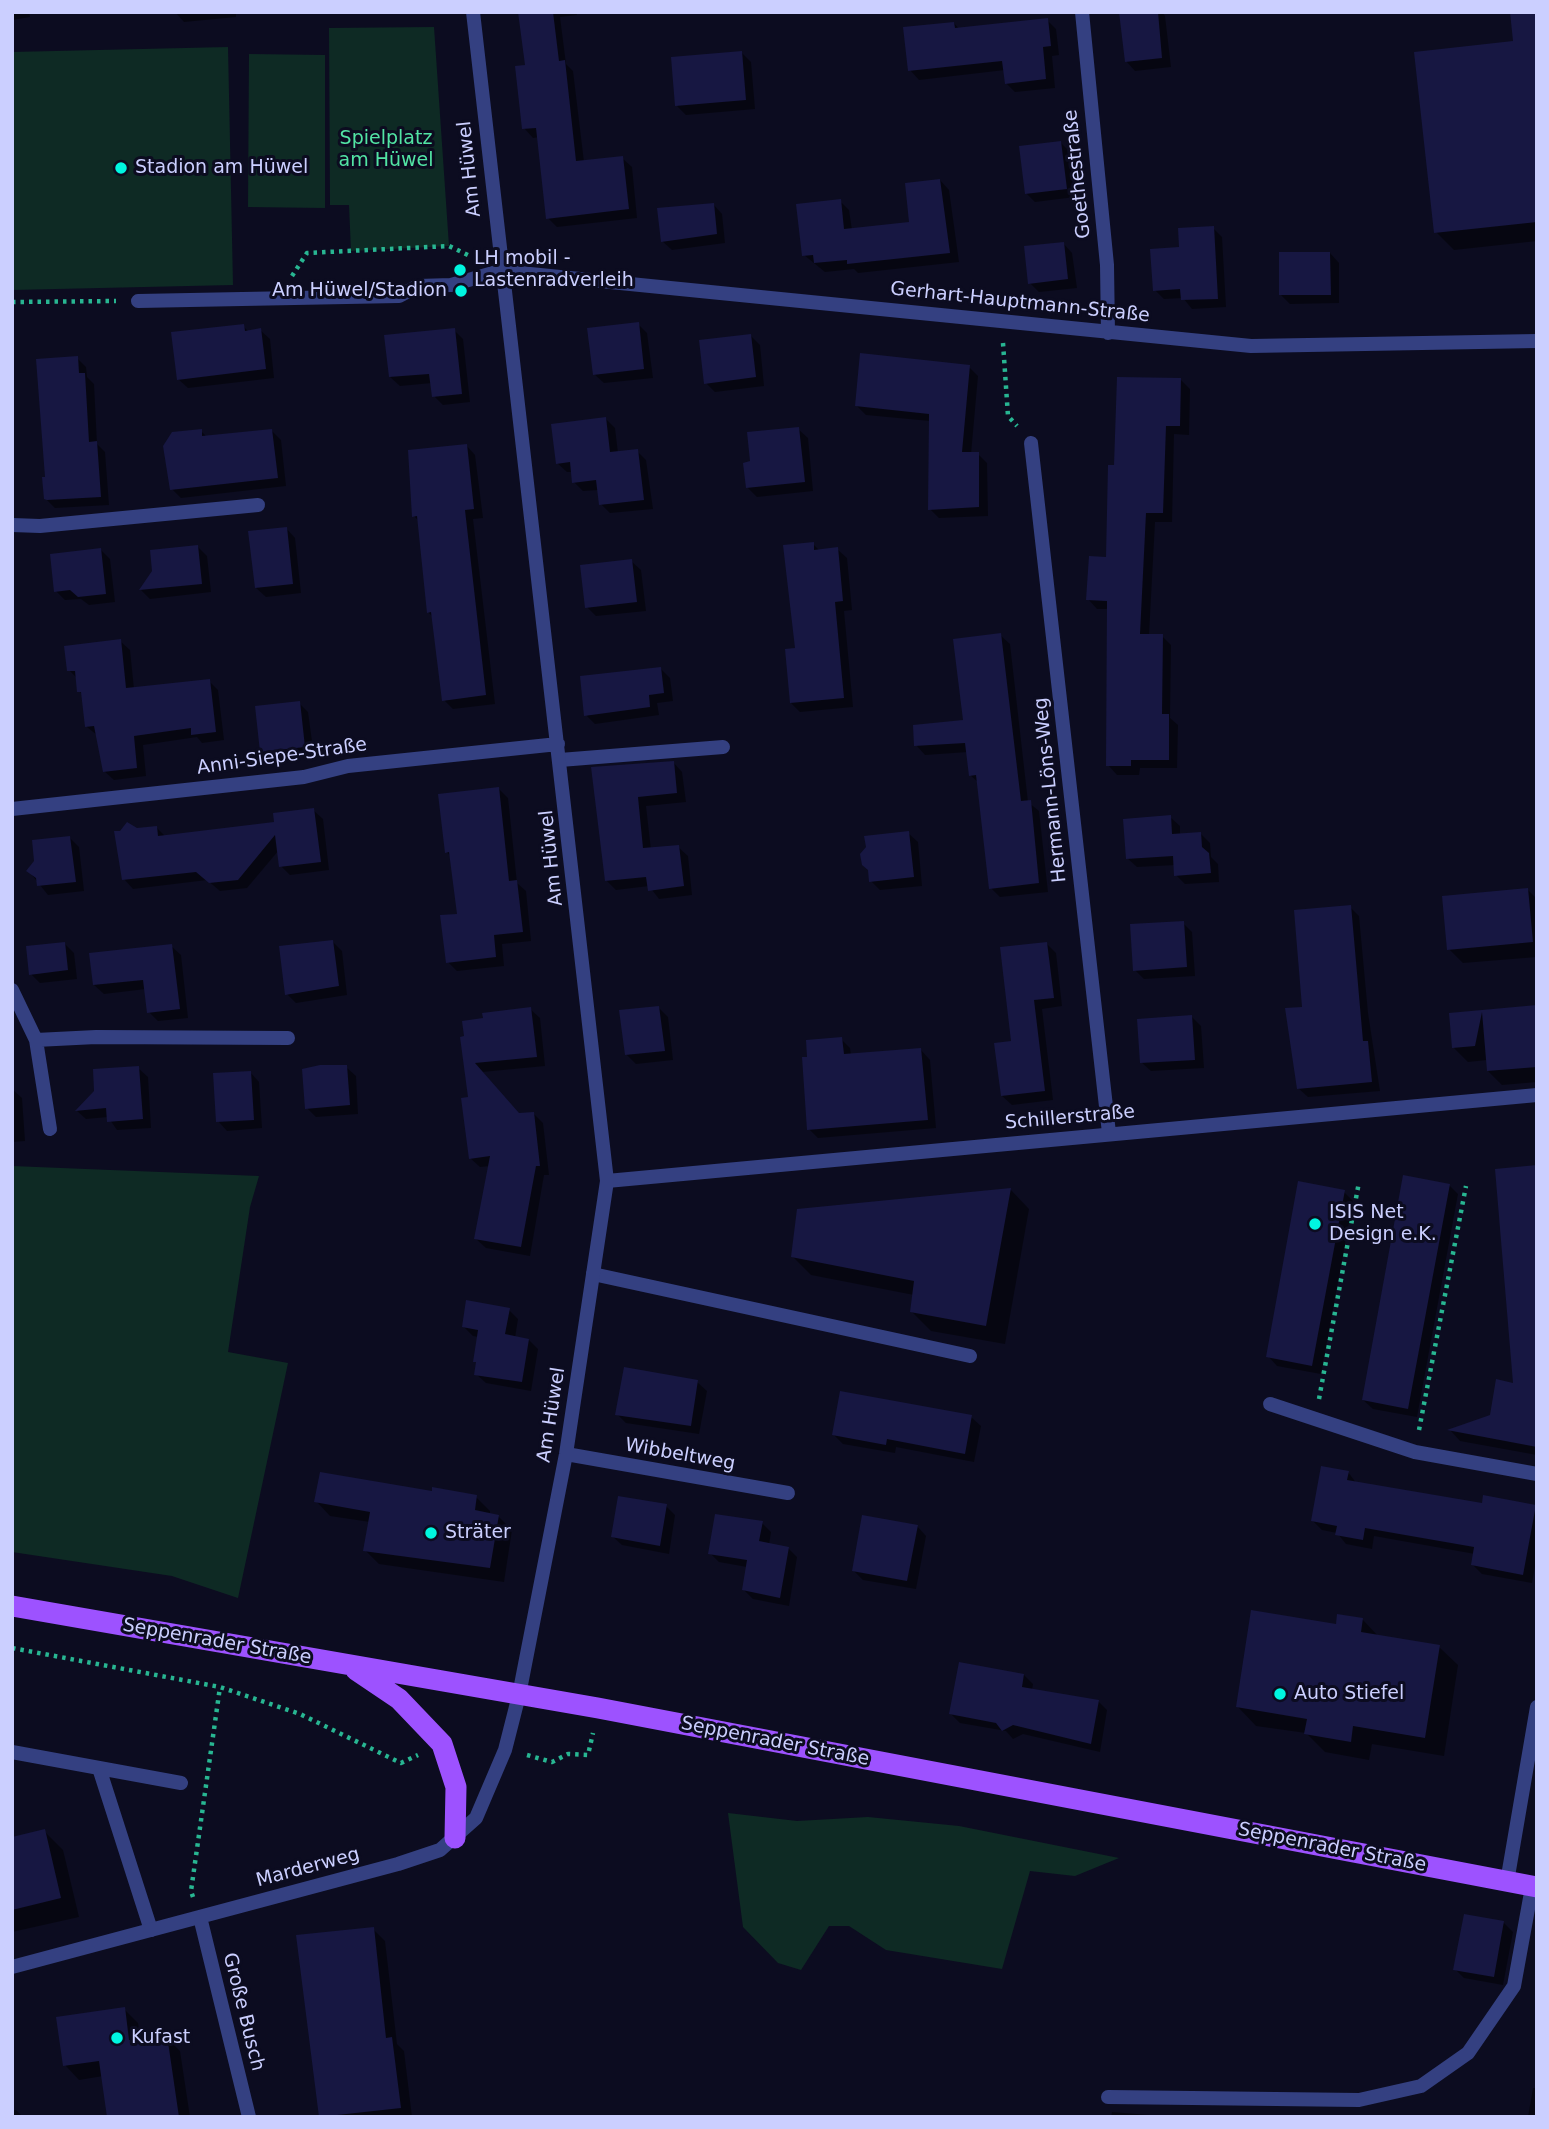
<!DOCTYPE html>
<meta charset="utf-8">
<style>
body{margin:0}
#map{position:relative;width:1549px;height:2129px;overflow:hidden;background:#0c0c20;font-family:"DejaVu Sans",sans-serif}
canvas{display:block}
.frame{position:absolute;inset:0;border:14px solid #cbcfff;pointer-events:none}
</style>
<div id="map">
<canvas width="1549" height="2129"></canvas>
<div class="frame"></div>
</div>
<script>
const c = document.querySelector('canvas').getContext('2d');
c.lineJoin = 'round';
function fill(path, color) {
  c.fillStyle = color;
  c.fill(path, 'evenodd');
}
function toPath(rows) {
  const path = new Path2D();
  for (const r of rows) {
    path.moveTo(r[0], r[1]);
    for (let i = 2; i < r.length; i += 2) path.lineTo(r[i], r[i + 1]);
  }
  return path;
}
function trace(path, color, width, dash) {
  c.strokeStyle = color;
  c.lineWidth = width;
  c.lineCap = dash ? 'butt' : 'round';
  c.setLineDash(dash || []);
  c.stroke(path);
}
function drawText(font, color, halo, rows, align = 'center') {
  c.font = font + ' "DejaVu Sans",sans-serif';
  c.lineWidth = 6;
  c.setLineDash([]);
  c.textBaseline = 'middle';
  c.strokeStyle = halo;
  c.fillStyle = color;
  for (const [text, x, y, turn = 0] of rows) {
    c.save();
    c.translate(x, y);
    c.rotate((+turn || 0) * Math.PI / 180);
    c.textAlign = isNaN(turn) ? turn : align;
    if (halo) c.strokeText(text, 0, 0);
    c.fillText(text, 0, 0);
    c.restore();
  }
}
const green = toPath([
 [434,27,449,246,351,251,349,205,330,205,329,28],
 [228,47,233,285,12,290,12,52],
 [249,54,325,55,325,208,248,207],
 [12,1166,259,1176,250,1207,228,1352,288,1363,238,1598,172,1576,12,1552],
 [728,1813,797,1821,868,1817,959,1826,1119,1858,1075,1876,1030,1871,1002,1969,886,1950,849,1926,829,1926,801,1970,778,1963,743,1927]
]);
const shadow = toPath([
 [12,12,29,12,30,17,12,20],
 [236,12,236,17,184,22,175,12],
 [519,12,576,12,577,15,560,17,566,64,573,71,584,162,622,158,632,167,637,218,557,227,548,218,539,137,533,138,524,128,527,66],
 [1121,12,1162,12,1165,16,1171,67,1135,71,1126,61],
 [1537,12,1537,241,1454,250,1436,232,1515,42],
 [1047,20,1056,29,1059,55,1052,56,1055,88,1015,92,1006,83,1005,70,919,80,910,70,954,23,960,30],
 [742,53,751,62,755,109,686,115,677,106],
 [1061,143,1070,152,1075,197,1035,202,1026,193],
 [940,180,949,190,959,262,858,273,854,269,825,272,804,255,840,201,849,210,852,230,911,224],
 [713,204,722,214,725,243,672,250,662,241],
 [1213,228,1222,237,1226,307,1192,309,1183,298,1164,299,1155,290,1181,249],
 [1063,243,1072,253,1077,288,1039,292,1030,283],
 [1330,253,1339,263,1339,303,1290,304,1281,295],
 [638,324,647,333,653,378,604,383,594,374],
 [243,326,249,332,260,330,270,339,274,378,188,388,178,379],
 [454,330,463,339,470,402,443,405,434,396,432,383,400,386,390,377],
 [751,336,760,345,764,386,715,392,706,383],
 [77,358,86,367,87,377,94,384,97,444,105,452,109,505,55,508,45,498,47,478],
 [969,367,978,376,971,454,978,454,987,463,988,516,939,518,930,509,930,421,866,415,857,406],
 [1181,380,1190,389,1189,435,1174,434,1172,522,1155,522,1149,635,1162,636,1171,645,1170,718,1178,725,1177,768,1140,768,1139,775,1117,775,1108,765,1109,609,1097,609,1088,599,1108,558,1116,467],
 [606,419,615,428,618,453,637,451,646,460,653,509,610,513,601,504,599,490,583,491,574,482,572,472,567,472,557,463],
 [798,429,808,438,813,491,757,497,747,487,752,463],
 [201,431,208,438,272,431,281,440,286,486,181,498,172,489],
 [466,445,475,455,483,518,473,519,495,704,453,709,444,700,433,617,428,612,419,521,414,516],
 [286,528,295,538,301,593,266,597,256,588],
 [813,544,820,551,837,549,847,558,852,610,844,611,853,707,800,712,791,703],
 [198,547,207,556,211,592,150,599,141,590,154,572],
 [101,550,110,559,115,602,89,605,81,599,65,600,56,591],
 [631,561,641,570,646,611,596,616,587,607],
 [1000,635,1010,644,1028,802,1039,811,1048,892,1000,897,991,888,979,783,970,775,968,752,925,755,916,745,965,721],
 [120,641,130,650,134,689,209,681,218,690,224,740,202,743,197,737,143,745,146,776,114,780,104,771,98,736,87,727,83,695,79,691,78,679,69,670],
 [661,669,670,678,673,701,657,703,659,715,595,724,586,715],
 [299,703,308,712,314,756,271,761,262,752],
 [673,762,682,772,686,802,646,806,651,850,678,847,688,856,692,895,659,899,649,886,616,890,606,880,593,769],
 [499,789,508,798,517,883,526,891,531,941,502,944,504,966,457,971,448,962,459,915,451,857,447,852],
 [313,810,323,819,329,870,290,875,281,866,279,850,247,888,220,891,207,880,133,889,124,879,157,828,166,837,276,824],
 [1170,817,1180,826,1180,835,1201,834,1210,843,1211,857,1218,864,1219,882,1185,884,1176,875,1176,865,1137,867,1127,858],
 [908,833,918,842,922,886,880,890,871,881],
 [70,838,79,847,84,891,48,895,28,870],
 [1528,890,1537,899,1537,957,1463,963,1449,949],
 [1350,907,1359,916,1368,1013,1380,1091,1308,1097,1298,1088,1304,1008],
 [1183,923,1192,932,1195,976,1144,979,1135,970],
 [333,942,342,951,347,995,296,1003,287,994],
 [65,944,74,953,77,979,40,983,31,974],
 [1047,944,1056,953,1062,1006,1042,1009,1053,1100,1012,1105,1002,1096,1013,1042],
 [171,946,181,955,188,1018,158,1021,149,1012,146,989,104,994,94,985],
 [1537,1007,1537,1082,1502,1085,1488,1071,1487,1060,1468,1062,1454,1048,1451,1015],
 [659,1008,668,1017,673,1060,636,1064,626,1054],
 [530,1009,540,1018,545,1066,482,1072,519,1115,533,1113,543,1123,549,1175,544,1175,530,1256,486,1248,476,1239,490,1166,480,1167,470,1158,470,1098,462,1038],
 [1192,1017,1201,1026,1204,1068,1151,1071,1141,1062],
 [841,1039,850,1048,851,1056,921,1050,930,1060,936,1128,818,1138,809,1129,809,1058],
 [346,1067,356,1076,358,1114,316,1117,307,1108],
 [138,1068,148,1077,151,1128,117,1130,108,1117,86,1119,77,1111],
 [250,1072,259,1082,262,1128,227,1131,218,1121],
 [12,1089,22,1098,25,1141,12,1142],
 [1537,1166,1537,1455,1460,1441,1451,1431,1491,1417,1515,1385],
 [1449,1185,1458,1194,1417,1417,1373,1409,1363,1400],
 [1011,1190,1029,1209,1005,1344,931,1331,912,1312,914,1295,811,1275,793,1257,799,1210],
 [1344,1192,1353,1201,1321,1374,1277,1366,1268,1356],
 [509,1310,518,1319,515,1338,529,1340,538,1349,531,1391,486,1383,476,1374,479,1337,473,1336,464,1327],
 [697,1382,707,1391,699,1434,626,1423,617,1414],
 [971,1417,981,1426,974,1462,896,1447,895,1453,843,1444,834,1435],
 [1348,1472,1357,1484,1483,1505,1535,1506,1537,1556,1532,1583,1482,1574,1473,1565,1475,1554,1374,1536,1372,1549,1346,1544,1337,1533,1322,1530,1313,1521],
 [433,1493,476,1497,490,1511,490,1515,498,1516,512,1530,504,1582,379,1564,365,1550,370,1522,330,1516,316,1501],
 [666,1506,675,1515,669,1554,622,1545,612,1536],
 [762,1523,771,1532,769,1545,788,1548,797,1557,789,1606,753,1599,744,1590,747,1567,719,1562,710,1553],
 [917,1526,926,1536,916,1589,863,1580,854,1571],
 [1363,1620,1379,1637,1439,1647,1458,1665,1444,1756,1372,1744,1369,1760,1325,1752,1306,1733,1256,1726,1238,1707,1337,1626],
 [1024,1675,1033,1684,1032,1690,1098,1701,1107,1710,1100,1752,1023,1734,1013,1739,1006,1731,960,1723,951,1714],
 [44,1831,63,1850,79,1917,12,1932,12,1838],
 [1504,1923,1513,1932,1503,1985,1464,1978,1455,1969],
 [373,1929,385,1941,397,2044,404,2051,412,2117,321,2117],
 [124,2009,138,2023,141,2040,166,2037,180,2051,190,2117,109,2117,103,2076,79,2080,65,2065],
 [1533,2088,1537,2088,1537,2117,1528,2117],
 [12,2110,16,2110,23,2117,12,2117],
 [1112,2112,1173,2117,1111,2117]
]);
const building = toPath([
 [518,12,553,12,559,61,565,60,576,161,623,156,629,209,546,219,536,128,522,129,515,66,525,65],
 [1119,12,1158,12,1162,58,1125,62],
 [1510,12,1537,12,1537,222,1434,233,1414,52,1513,41],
 [1048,18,1051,46,1043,47,1046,79,1005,84,1002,61,908,71,903,27,954,22,955,28],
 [742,51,746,100,675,106,671,57],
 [1061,141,1067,189,1025,194,1019,146],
 [940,179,950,253,847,264,847,260,814,263,813,255,802,256,796,204,841,199,844,229,909,222,905,183],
 [714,203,717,234,661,242,657,208],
 [1214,226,1218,299,1181,300,1180,289,1153,291,1150,249,1179,247,1178,228],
 [1064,242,1068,279,1028,284,1024,246],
 [1279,252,1330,252,1331,295,1279,295],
 [639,322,644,369,593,375,587,328],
 [244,324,245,331,261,328,266,369,177,380,171,332],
 [455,328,462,394,432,397,429,374,389,377,384,335],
 [751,334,756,377,704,384,699,340],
 [860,353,970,365,962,452,979,452,979,507,928,510,929,414,855,406],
 [78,356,79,373,85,373,89,442,97,441,101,497,47,500,44,499,42,477,45,477,36,359],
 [1117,377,1181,378,1180,426,1166,426,1163,513,1146,513,1140,634,1163,634,1162,714,1169,714,1169,760,1131,760,1131,766,1106,766,1107,601,1086,600,1089,556,1106,557,1108,465,1114,465],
 [606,417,610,452,638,449,644,500,599,505,596,480,572,483,570,462,556,464,551,424],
 [799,427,805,482,746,488,743,463,750,461,747,432],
 [202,429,202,436,272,429,278,478,170,490,163,446,172,432],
 [467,444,474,509,465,510,486,695,442,701,431,612,427,613,417,516,412,517,408,450],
 [287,527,293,584,255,588,248,531],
 [814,542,814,550,838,547,843,601,835,602,844,698,790,703,785,649,795,648,783,545],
 [198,545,202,584,139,590,152,571,150,550],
 [101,548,106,594,78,597,70,590,54,592,50,554],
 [632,559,637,602,585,608,580,565],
 [1001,633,1021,801,1031,800,1039,883,989,889,976,775,969,776,965,743,914,746,913,725,963,720,953,639],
 [121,639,126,688,210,679,216,732,191,735,191,728,134,736,137,768,103,772,94,726,85,727,81,692,77,692,75,671,67,671,64,646],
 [661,667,664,693,649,695,650,707,584,716,580,676],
 [300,701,305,747,260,752,255,706],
 [674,761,677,793,638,797,643,848,679,845,684,886,648,891,646,877,605,881,591,767],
 [499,787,509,881,517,880,523,932,494,935,496,957,446,963,440,915,457,914,449,852,445,853,438,794],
 [314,808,321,862,279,867,275,835,238,880,209,883,196,872,122,880,114,831,120,831,127,822,137,828,157,826,158,836,274,822,273,813],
 [1171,815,1172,834,1201,832,1202,847,1209,853,1211,873,1174,876,1173,856,1126,859,1123,819],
 [909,831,914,877,869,882,868,870,862,865,860,854,866,847,864,836],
 [70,836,76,882,37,886,36,878,26,871,34,861,32,840],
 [1528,888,1533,942,1447,950,1442,896],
 [1351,905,1363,1041,1368,1041,1372,1082,1297,1089,1285,1008,1302,1007,1294,910],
 [1184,921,1187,967,1133,971,1130,924],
 [333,940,339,986,285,995,279,946],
 [65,942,68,970,29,975,26,946],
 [1047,942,1054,998,1034,1000,1045,1091,1001,1096,994,1043,1011,1041,1000,947],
 [172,944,180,1009,147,1013,143,980,93,985,89,953],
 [1537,1005,1537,1067,1487,1071,1482,1012,1475,1046,1452,1048,1449,1013],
 [659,1006,665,1051,625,1055,619,1010],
 [531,1007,537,1057,475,1063,519,1113,534,1112,540,1166,536,1166,521,1247,474,1239,490,1156,469,1159,461,1098,468,1097,460,1037,464,1036,462,1021,483,1018,482,1013],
 [1192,1015,1195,1060,1140,1063,1137,1019],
 [842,1037,844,1054,921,1048,928,1120,807,1130,802,1057,807,1057,806,1040],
 [320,1065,347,1065,350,1105,305,1109,302,1069],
 [139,1066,143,1119,107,1122,106,1108,75,1111,94,1091,93,1069],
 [251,1071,254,1120,216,1122,213,1073],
 [1537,1165,1537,1447,1447,1430,1490,1415,1496,1379,1513,1383,1495,1169],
 [1403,1175,1450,1184,1408,1409,1362,1400],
 [1298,1181,1345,1190,1312,1366,1266,1357],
 [1011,1188,986,1326,910,1312,914,1281,791,1257,797,1209],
 [466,1300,510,1308,505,1334,529,1339,522,1382,474,1375,476,1362,473,1362,478,1330,462,1327],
 [624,1367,698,1380,691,1426,615,1415],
 [840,1391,972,1415,965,1454,887,1439,886,1445,832,1435],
 [1321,1466,1349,1471,1347,1480,1482,1503,1483,1495,1536,1505,1523,1575,1471,1565,1474,1547,1365,1528,1363,1540,1335,1535,1337,1526,1311,1521],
 [320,1472,432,1491,432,1487,477,1495,475,1510,499,1515,490,1568,363,1551,370,1512,314,1502],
 [618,1496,667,1504,660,1546,611,1537],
 [715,1514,763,1521,759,1541,789,1547,780,1598,742,1590,747,1560,708,1554],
 [862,1515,918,1525,907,1581,852,1571],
 [1251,1610,1336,1624,1337,1614,1363,1618,1361,1632,1440,1645,1425,1738,1353,1726,1351,1742,1304,1734,1307,1719,1236,1707],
 [959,1662,1024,1674,1022,1687,1099,1700,1091,1744,1013,1725,1002,1731,996,1723,949,1714],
 [45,1829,61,1898,12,1910,12,1837],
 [1464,1914,1504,1921,1494,1977,1453,1970],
 [374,1927,386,2038,392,2037,401,2108,319,2117,296,1935],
 [125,2007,129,2040,167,2035,179,2117,107,2117,99,2061,63,2066,56,2017]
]);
const path = toPath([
 [292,276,307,253,449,246,468,255],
 [12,302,116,301],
 [1003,343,1008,416,1017,426],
 [1319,1399,1359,1182],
 [1419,1430,1466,1186],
 [12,1648,220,1687,300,1714,401,1763,418,1755],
 [527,1755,552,1762,568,1754,588,1755,593,1733],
 [193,1897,191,1891,220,1687]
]);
const lane = toPath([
 [138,301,399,296,418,286,451,285,500,271],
 [560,760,723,747],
 [593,1274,970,1356],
 [12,1752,181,1783],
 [99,1768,151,1930],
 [1108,2097,1359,2100,1421,2086,1468,2053,1514,1986,1532,1887]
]);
const street = toPath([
 [1082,12,1107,265,1108,333],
 [500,271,1251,346,1537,341],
 [1031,443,1109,1133],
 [12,525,40,526,258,505],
 [12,809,304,777,348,766,558,744],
 [12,990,36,1040,50,1129],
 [36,1040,96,1037,288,1038],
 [607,1181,1537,1095],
 [1270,1404,1415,1452,1537,1474],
 [566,1454,788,1493],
 [1507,1882,1537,1707],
 [200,1917,249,2117],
 [12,1967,398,1864,440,1850,476,1818,505,1750,519,1695,566,1454,607,1181,473,12]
]);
const primary = toPath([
 [12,1606,598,1708,1537,1887],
 [356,1670,399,1699,442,1744,456,1787,455,1838]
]);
const markers = [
 [121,168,7,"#00f6e0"],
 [460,270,7,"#00f6e0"],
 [461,291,7,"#00f6e0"],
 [1315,1224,7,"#00f6e0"],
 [431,1533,7,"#00f6e0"],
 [1280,1694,7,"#00f6e0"],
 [117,2038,7,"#00f6e0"]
];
const parkNames = [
 ["Spielplatz",386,139],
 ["am Hüwel",386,161]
];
const poiNames = [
 ["Stadion am Hüwel",135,168],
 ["LH mobil -",474,259],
 ["Lastenradverleih",474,281],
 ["Am Hüwel/Stadion",447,291,"right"],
 ["ISIS Net",1329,1213],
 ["Design e.K.",1329,1235],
 ["Sträter",445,1533],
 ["Auto Stiefel",1294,1694],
 ["Kufast",131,2038]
];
const streetNames = [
 ["Am Hüwel",470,169,-96],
 ["Goethestraße",1078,174,-96],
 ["Gerhart-Hauptmann-Straße",1020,303,6],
 ["Anni-Siepe-Straße",282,757,-8],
 ["Hermann-Löns-Weg",1051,790,-96],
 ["Am Hüwel",552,858,-96],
 ["Schillerstraße",1070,1118,-5],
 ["Am Hüwel",552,1415,-81],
 ["Wibbeltweg",680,1455,10],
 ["Seppenrader Straße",217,1642,10],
 ["Seppenrader Straße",775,1742,11],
 ["Seppenrader Straße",1332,1848,11],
 ["Marderweg",308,1868,-15],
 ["Große Busch",243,2012,76]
];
fill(green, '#0e2a24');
fill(shadow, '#0007');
fill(building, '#171742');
trace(path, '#28b692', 4.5, [3.5, 5]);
trace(lane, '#344081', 14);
trace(street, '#344081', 14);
trace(primary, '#9d52ff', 21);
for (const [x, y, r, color] of markers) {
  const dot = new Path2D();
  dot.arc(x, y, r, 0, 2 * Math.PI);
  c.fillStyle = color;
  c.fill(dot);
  trace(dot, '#0c0c20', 2.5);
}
drawText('19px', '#52e4a4', '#0c0c20', parkNames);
drawText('19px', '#cbcfff', '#0c0c20', poiNames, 'left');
drawText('19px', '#cbcfff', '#0c0c20', streetNames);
</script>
